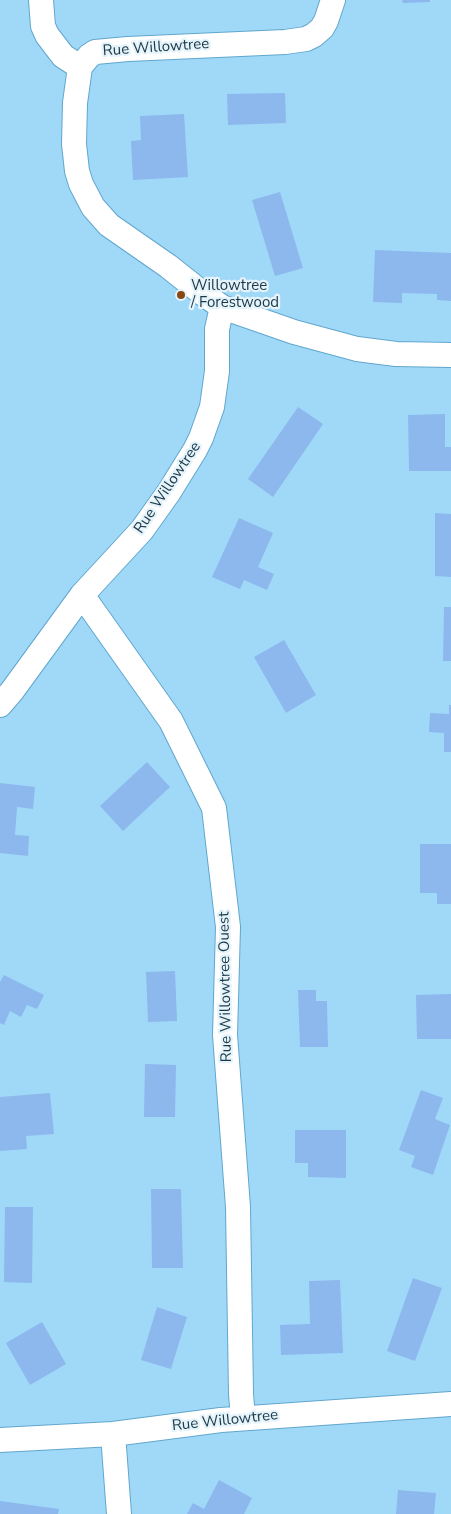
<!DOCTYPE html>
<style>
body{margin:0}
canvas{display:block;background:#a0d8f8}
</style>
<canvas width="451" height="1514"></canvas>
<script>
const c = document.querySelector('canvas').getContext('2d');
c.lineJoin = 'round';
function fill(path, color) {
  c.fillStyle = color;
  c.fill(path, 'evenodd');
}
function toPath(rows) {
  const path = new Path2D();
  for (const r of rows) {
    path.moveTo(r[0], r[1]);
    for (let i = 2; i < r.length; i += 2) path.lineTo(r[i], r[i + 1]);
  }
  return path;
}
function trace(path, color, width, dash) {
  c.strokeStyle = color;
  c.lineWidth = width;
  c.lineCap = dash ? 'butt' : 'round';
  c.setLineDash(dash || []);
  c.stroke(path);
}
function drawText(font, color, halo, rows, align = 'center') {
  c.font = font + ' "Nunito Sans",sans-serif';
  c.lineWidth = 4.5;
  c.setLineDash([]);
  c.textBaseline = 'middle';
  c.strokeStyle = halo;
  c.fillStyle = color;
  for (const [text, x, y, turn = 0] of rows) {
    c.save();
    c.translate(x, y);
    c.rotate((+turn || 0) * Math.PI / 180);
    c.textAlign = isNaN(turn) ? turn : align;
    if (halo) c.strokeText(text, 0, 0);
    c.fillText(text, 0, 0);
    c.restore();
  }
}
const building = toPath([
 [402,0,430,0,430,2,403,3],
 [285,93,286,123,228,125,227,94],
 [184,114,188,177,133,180,131,141,141,140,140,116],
 [280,192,303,268,275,276,252,200],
 [375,250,451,253,451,301,437,300,437,294,402,293,402,303,373,302],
 [298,407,323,424,273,497,248,479],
 [445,414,445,447,451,447,451,471,409,471,408,415],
 [435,513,451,514,451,577,435,576],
 [239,518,273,533,258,567,274,574,267,590,244,580,240,589,212,577],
 [444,607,451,607,451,661,443,661],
 [284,640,316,695,286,713,254,657],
 [449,705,451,705,451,752,444,752,444,733,429,732,430,713,449,714],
 [147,762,170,787,123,831,100,806],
 [0,783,35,787,33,809,17,807,15,835,29,836,28,856,0,853],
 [420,844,451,844,451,904,437,904,437,893,420,893],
 [175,971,177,1021,148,1022,146,972],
 [4,975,44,995,37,1009,27,1005,21,1017,10,1011,4,1025,0,1023,0,982],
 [298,990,316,990,316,1001,327,1001,328,1047,300,1047],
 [451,994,451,1039,417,1039,416,995],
 [145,1064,176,1065,175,1117,144,1117],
 [421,1090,443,1098,435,1119,450,1125,433,1175,411,1167,415,1156,399,1150],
 [50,1093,54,1134,26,1136,27,1149,0,1151,0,1097],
 [295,1130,346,1130,346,1178,308,1177,308,1163,295,1163],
 [151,1189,181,1189,183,1268,152,1268],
 [5,1207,33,1207,32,1283,4,1282],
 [413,1278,442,1288,415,1361,387,1351],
 [340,1280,343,1353,281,1355,280,1325,310,1324,309,1281],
 [157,1307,187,1317,171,1369,141,1360],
 [42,1322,66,1364,30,1385,6,1343],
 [219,1480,252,1498,244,1514,187,1514,193,1503,204,1509],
 [398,1490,436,1493,434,1514,396,1514],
 [0,1501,59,1509,58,1514,0,1514]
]);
const street = toPath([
 [41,0,43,26,47,35,63,56,80,67],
 [333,0,326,21,322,28,314,35,306,39,285,42,128,49,95,52,89,56,80,67,75,103,74,144,77,171,81,184,93,207,109,225,168,266,202,293,222,307,294,332,357,349,396,354,451,355],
 [82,595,171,721,214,808,228,927,225,1035,238,1207,241,1394,243,1418],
 [0,705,12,691,82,595,142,530,169,492,195,450,201,438,212,407,217,371,217,329,222,307],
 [113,1434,119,1514],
 [0,1440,113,1434,221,1420,451,1404]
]);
const markers = [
 [181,295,5,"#884713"]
];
const streetNames = [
 ["Rue Willowtree",156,48,-4],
 ["Rue Willowtree",168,488,-56],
 ["Rue Willowtree Ouest",226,987,-91],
 ["Rue Willowtree",225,1421,-6]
];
const poiNames = [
 ["Willowtree",191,286],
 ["/ Forestwood",191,303]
];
fill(building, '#8cb8ee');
trace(street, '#61a7cd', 26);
trace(street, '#fff', 24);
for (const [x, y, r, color] of markers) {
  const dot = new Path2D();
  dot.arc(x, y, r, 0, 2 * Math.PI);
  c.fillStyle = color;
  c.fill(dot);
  trace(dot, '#e5f3fb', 2);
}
drawText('15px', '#1a3847', '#e5f3fb', streetNames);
drawText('15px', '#1a3847', '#e5f3fb', poiNames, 'left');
</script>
